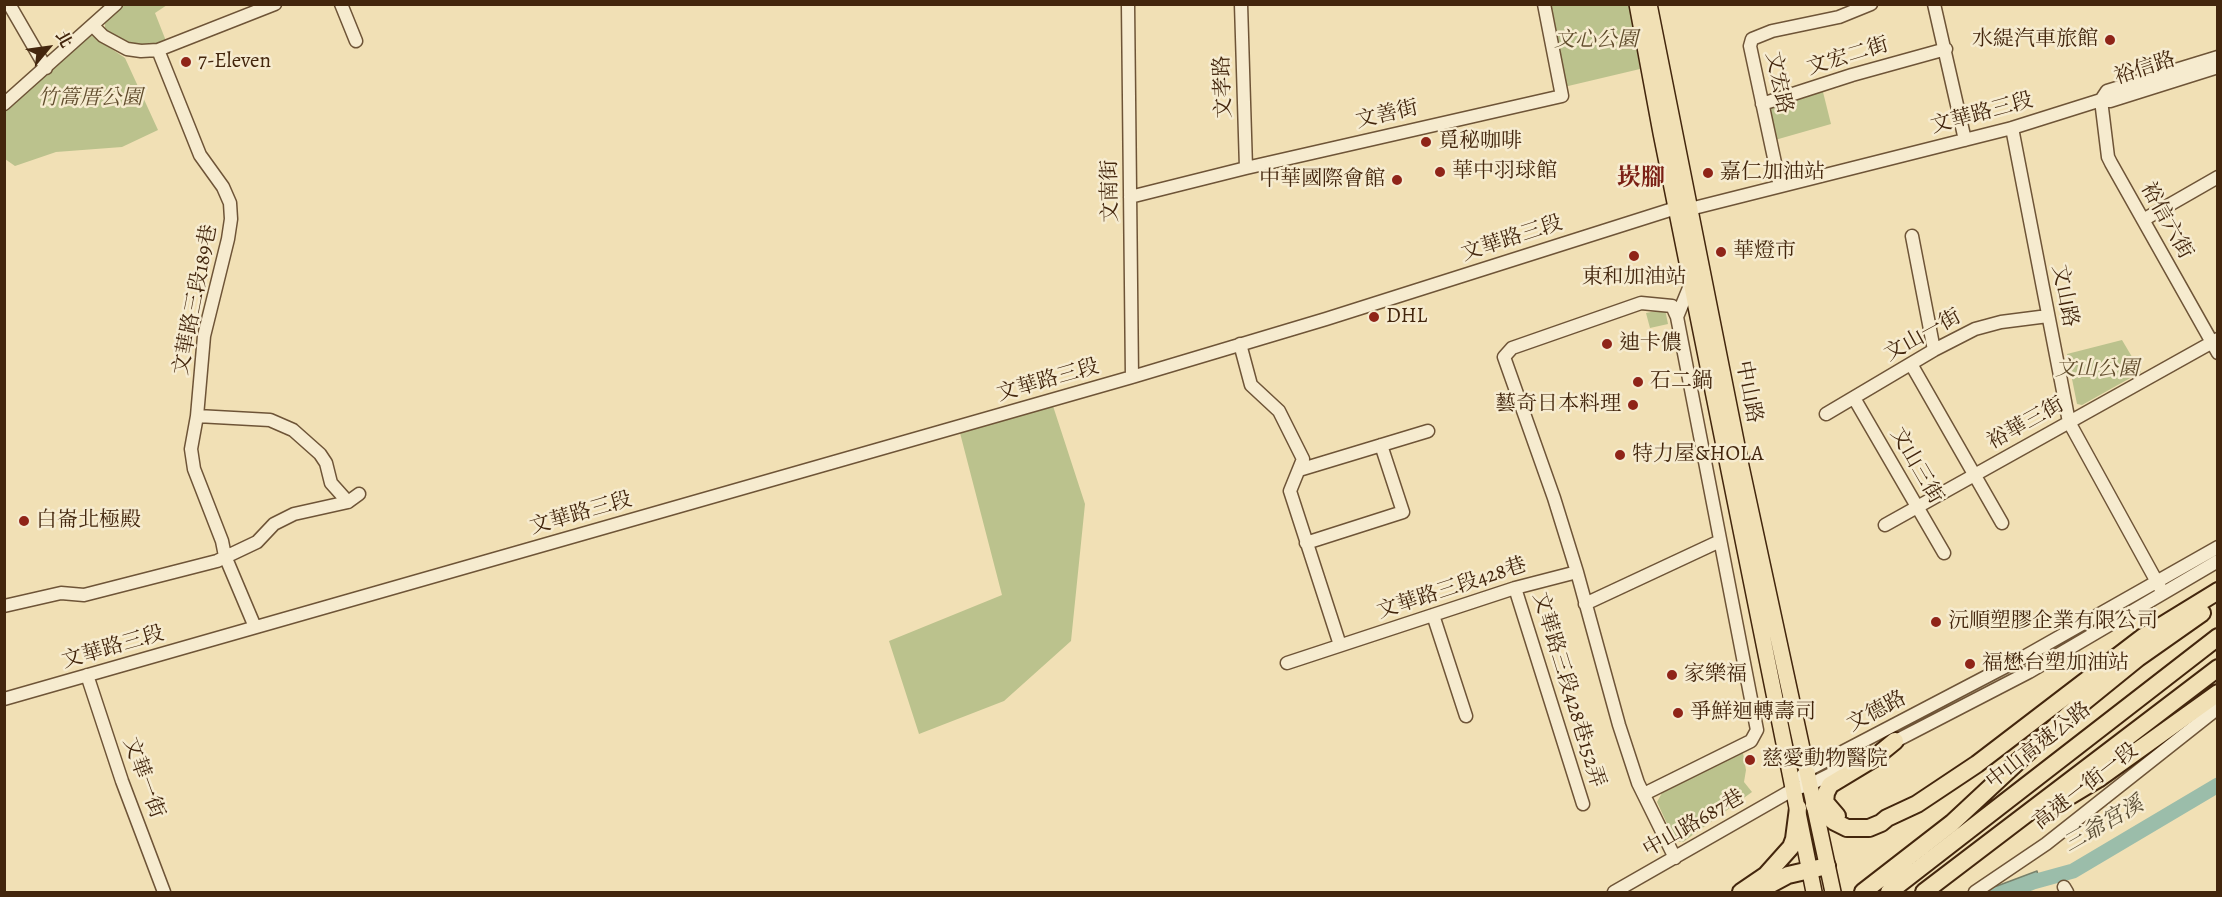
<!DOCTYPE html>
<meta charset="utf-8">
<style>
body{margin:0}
#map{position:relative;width:2222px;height:897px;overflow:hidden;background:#f1e0b5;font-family:Alegreya,"Noto Serif TC",serif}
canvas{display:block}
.frame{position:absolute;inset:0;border:6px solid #43260d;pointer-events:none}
.north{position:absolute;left:18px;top:18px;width:60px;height:60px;-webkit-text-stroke:4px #f6ebcf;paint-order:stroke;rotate:61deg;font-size:16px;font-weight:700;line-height:24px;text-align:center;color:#43260d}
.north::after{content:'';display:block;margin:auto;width:21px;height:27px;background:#43260d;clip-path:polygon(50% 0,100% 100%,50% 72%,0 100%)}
</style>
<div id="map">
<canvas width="2222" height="897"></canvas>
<div class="frame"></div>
<div class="north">北</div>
</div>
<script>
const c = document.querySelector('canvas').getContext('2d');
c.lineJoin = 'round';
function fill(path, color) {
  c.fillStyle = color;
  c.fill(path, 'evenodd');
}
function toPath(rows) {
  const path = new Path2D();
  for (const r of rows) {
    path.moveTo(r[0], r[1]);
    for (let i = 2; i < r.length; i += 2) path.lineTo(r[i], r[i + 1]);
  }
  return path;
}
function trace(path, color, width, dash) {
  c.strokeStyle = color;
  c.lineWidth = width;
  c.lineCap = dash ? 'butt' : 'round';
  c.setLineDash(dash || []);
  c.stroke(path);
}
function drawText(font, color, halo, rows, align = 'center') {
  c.font = font + ' Alegreya,"Noto Serif TC",serif';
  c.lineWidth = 5;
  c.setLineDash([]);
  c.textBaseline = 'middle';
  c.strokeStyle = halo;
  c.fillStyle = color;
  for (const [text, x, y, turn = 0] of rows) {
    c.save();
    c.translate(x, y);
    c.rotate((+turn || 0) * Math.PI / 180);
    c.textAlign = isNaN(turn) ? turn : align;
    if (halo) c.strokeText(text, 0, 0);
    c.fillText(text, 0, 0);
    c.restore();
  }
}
const green = toPath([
 [124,5,167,5,155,13,166,41,149,46,131,45,115,39,105,30,105,21],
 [1549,5,1629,5,1640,69,1564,87],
 [91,35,125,58,158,130,122,147,56,152,15,166,5,159,4,107],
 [1822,88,1831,124,1775,140,1769,111,1778,100],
 [1665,309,1668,324,1650,328,1646,313],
 [2122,340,2141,372,2082,405,2077,404,2067,354],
 [1053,406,1085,504,1071,641,1004,701,919,734,889,641,1002,595,960,433],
 [1743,753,1746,770,1744,782,1752,792,1683,842,1675,841,1657,802,1663,791]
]);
const water = toPath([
 [2037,871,2040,883,2022,892,1971,892,1997,886,2037,871]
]);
const river = toPath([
 [2008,892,2033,882,2073,871,2218,785]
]);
const minor = toPath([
 [9,4,46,68],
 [341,4,356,41],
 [1128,4,1132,377],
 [1241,4,1246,168],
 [1934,4,1965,140],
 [93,26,103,36,127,49,141,51,158,50,275,4],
 [158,50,200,155,223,187,230,203,231,219,228,239,204,336,197,416,191,449,194,469,222,541,225,556,255,627],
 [2101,100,2108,157,2111,163,2218,353],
 [2101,100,2107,91,2218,57],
 [4,104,116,4],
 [1762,104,1852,75,1946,49],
 [2012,128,2069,422,2163,593],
 [1780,186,1750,46,1752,39,1772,31,1839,17,1871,4],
 [1130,197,1246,168,1562,96,1544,4],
 [2143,220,2218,177],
 [1912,236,1934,350],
 [1240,344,1251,385,1279,411,1303,459,1290,491,1340,645],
 [1911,364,2002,523],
 [1854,398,1944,553],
 [1826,414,1934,350,1975,329,2001,322,2048,316],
 [197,416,270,420,293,430,320,454,326,463,331,483,348,502],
 [1299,470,1428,431],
 [1885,525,2218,339],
 [1306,543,1403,512,1381,445],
 [1515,588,1583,804],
 [1585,604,1720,541],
 [4,606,61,593,84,595,217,561,257,542,274,524,294,514,348,502,359,494],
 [1433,615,1466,716],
 [1287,663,1515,588,1577,572],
 [87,675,122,781,164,892],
 [4,699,1132,377,1326,319,1676,208,1690,209,2012,128,2101,100,2110,101,2218,67],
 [1888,745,2029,672,2218,561],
 [1802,776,1806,771,2022,658,2218,547],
 [1644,794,1751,741,1757,730,1677,317,1691,283],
 [1675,858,1638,783,1619,725,1577,572,1554,498,1504,357,1512,348,1641,303,1672,306,1677,317],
 [2064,887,2067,892],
 [1614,892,1794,789,1809,785,1857,761],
 [1975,892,2046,844,2218,708]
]);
const major = toPath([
 [1637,4,1661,133,1814,892],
 [1649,4,1741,466,1833,892]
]);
const highway = toPath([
 [1814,805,1833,821,1847,828,1869,828,1881,823,1887,818,1917,804,1977,764,2143,637,2218,591],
 [2050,808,2098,779,2218,693],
 [1837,816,1825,802,1826,793,1830,785,1873,759,1895,741],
 [1758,891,1788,875,1827,866],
 [1741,892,1766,875,1791,847,1794,839,1798,808],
 [1863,892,1952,823,2069,714,2138,658,2202,613],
 [1889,892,2218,637],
 [1924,892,2218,668]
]);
const markers = [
 [2110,40,6,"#8f2418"],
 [186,62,6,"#8f2418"],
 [1426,142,6,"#8f2418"],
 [1440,172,6,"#8f2418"],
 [1708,173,6,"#8f2418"],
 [1397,180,6,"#8f2418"],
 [1721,252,6,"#8f2418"],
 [1634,256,6,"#8f2418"],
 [1374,317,6,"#8f2418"],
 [1607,344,6,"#8f2418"],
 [1638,382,6,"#8f2418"],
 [1633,405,6,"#8f2418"],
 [1620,455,6,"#8f2418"],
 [24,521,6,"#8f2418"],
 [1936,622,6,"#8f2418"],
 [1970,664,6,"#8f2418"],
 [1672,675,6,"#8f2418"],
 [1678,713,6,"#8f2418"],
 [1750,760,6,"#8f2418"]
];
const poiNames = [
 ["水緹汽車旅館",2098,40,"right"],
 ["7-Eleven",198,62],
 ["覓秘咖啡",1438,142],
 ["華中羽球館",1452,172],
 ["嘉仁加油站",1720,173],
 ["中華國際會館",1385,180,"right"],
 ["華燈市",1733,252],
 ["東和加油站",1634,278,"center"],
 ["DHL",1386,317],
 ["迪卡儂",1619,344],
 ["石二鍋",1650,382],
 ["藝奇日本料理",1621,405,"right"],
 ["特力屋&HOLA",1632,455],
 ["白崙北極殿",36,521],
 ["沅順塑膠企業有限公司",1948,622],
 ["福懋台塑加油站",1982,664],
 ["家樂福",1684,675],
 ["爭鮮迴轉壽司",1690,713],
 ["慈愛動物醫院",1762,760]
];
const parkNames = [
 ["文心公園",1596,41],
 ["竹篙厝公園",90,99],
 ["文山公園",2097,370]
];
const streetNames = [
 ["文宏二街",1848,57,-17],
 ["裕信路",2145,69,-18],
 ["文宏路",1778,83,78],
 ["文孝路",1224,87,-92],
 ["文華路三段",1982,114,-15],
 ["文善街",1387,115,-13],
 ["文南街",1111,191,-91],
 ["裕信六街",2166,221,61],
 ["文華路三段",1512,239,-18],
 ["文山路",2064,296,79],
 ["文華路三段189巷",196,300,-79],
 ["文山一街",1923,336,-29],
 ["文華路三段",1048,381,-16],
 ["中山路",1748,392,79],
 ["裕華三街",2026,424,-29],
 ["文山三街",1916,466,60],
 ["文華路三段",581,514,-16],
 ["文華路三段428巷",1452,589,-18],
 ["文華路三段",113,648,-16],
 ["文華路三段428巷152弄",1568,690,73],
 ["文德路",1877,712,-28],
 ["中山高速公路",2039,746,-38],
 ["文華一街",143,778,70],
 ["高速一街一段",2086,787,-38],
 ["中山路687巷",1694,824,-30]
];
const waterNames = [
 ["三爺宮溪",2104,825,-30]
];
const quarterNames = [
 ["崁腳",1641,179]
];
fill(green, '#bbc28d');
fill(water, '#9bbdaa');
trace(water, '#78816b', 1.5);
trace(river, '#9bbdaa', 15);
trace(minor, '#6e5437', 15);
trace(major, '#43260d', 18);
trace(highway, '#43260d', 20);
trace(minor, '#f6ebcf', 12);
trace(major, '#f1e0b5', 15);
trace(highway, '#f1e0b5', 16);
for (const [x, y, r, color] of markers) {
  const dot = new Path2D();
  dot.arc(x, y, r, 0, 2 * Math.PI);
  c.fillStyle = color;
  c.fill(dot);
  trace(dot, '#f6ebcf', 2);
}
drawText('21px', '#43260d', '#f6ebcf', poiNames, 'left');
drawText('italic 21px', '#614d2d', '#f6ebcf', parkNames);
drawText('21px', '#43260d', '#f6ebcf', streetNames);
drawText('italic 22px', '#594c34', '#f6ebcf', waterNames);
drawText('bold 24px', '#7a1f14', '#f6ebcf', quarterNames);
</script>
